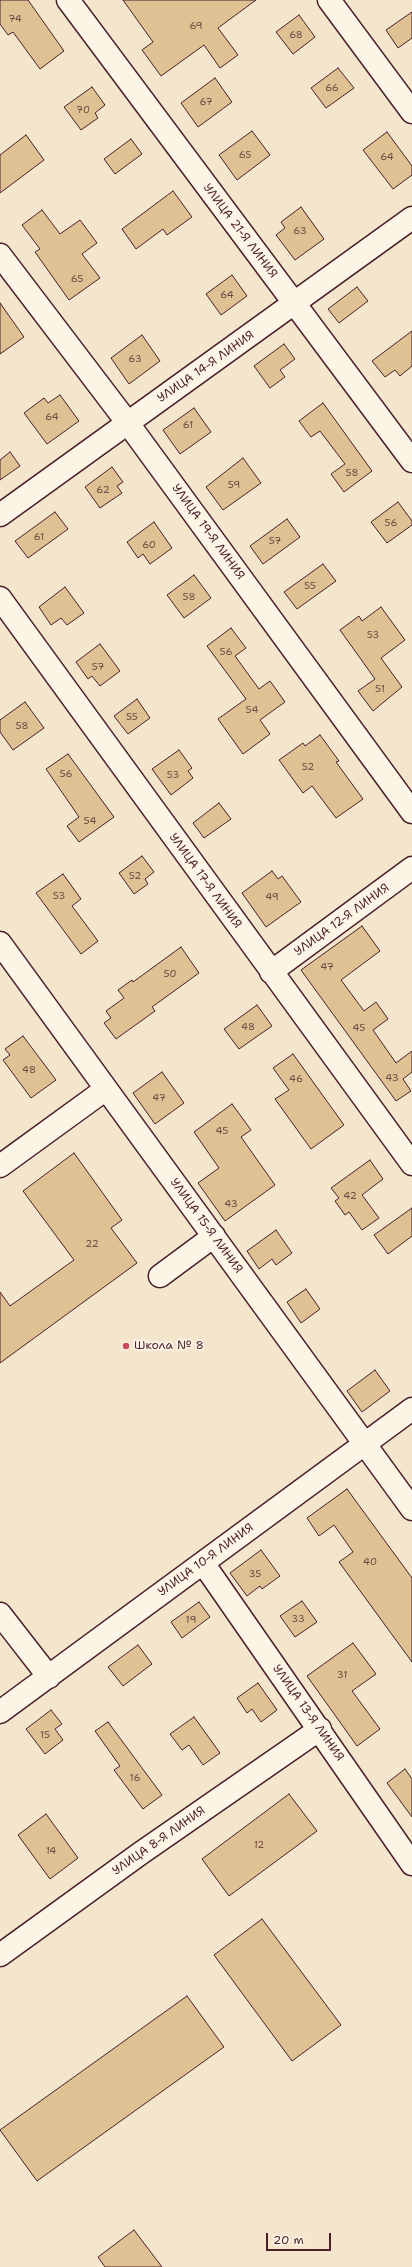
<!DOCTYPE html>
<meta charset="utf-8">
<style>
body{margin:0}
#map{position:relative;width:412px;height:2267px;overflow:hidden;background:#f3e6cc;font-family:"Shantell Sans",sans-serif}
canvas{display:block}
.scale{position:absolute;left:266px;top:2233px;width:65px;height:18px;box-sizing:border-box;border:2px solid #4a1f2b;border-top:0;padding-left:5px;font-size:12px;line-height:14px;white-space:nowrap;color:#4a1f2b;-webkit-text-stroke:3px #fcf5e5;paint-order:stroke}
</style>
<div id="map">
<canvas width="412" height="2267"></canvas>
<div class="scale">20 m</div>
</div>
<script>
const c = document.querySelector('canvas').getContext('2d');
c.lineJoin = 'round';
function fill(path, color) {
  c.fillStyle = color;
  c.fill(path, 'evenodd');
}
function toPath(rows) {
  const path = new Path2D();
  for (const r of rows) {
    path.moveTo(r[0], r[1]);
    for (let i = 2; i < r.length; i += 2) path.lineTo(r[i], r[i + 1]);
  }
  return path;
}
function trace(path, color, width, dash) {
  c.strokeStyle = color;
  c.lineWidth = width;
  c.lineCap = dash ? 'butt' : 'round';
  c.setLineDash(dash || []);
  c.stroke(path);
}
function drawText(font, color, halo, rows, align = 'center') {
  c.font = font + ' "Shantell Sans",sans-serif';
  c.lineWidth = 3.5;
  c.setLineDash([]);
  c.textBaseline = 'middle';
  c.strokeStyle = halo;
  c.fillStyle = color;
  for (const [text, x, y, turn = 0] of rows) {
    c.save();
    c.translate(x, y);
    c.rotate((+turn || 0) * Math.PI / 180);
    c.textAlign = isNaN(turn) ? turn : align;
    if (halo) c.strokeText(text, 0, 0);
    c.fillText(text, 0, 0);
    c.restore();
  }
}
const building = toPath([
 [0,0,28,0,64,51,40,69,13,32,8,35,0,24,0,0],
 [123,0,256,0,218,28,238,55,220,68,204,45,161,76,142,50,153,42,123,0],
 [412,12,412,38,398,48,386,30,412,12],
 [299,15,315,37,293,54,276,32,299,15],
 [338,68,354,88,326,108,311,88,338,68],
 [215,78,232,102,198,127,181,103,215,78],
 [92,87,105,105,95,113,98,118,81,130,64,107,92,87],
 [252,131,270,155,237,180,219,155,252,131],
 [387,132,412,166,412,175,393,189,363,150,387,132],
 [26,135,44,160,0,193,0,155,26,135],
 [131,139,142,154,115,174,104,159,131,139],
 [173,191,192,217,167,235,163,229,136,249,122,229,173,191],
 [301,207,324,239,295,260,276,235,285,228,281,222,301,207],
 [42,210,60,234,80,220,97,243,82,254,100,278,69,300,35,252,40,249,22,225,42,210],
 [232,275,247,296,221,315,206,294,232,275],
 [357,287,368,301,339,323,328,309,357,287],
 [0,303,24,337,0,354,0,303],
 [412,331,412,366,400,376,395,370,385,377,372,361,412,331],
 [142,335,160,361,129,384,111,358,142,335],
 [284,344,295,359,280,370,285,377,270,388,254,366,284,344],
 [60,395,79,421,47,444,24,413,44,398,48,403,60,395],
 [323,403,372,471,344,492,331,474,345,464,320,431,311,437,299,421,323,403],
 [194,408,211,432,180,454,163,430,194,408],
 [10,452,20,466,0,480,0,460,10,452],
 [243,458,261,483,223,510,206,487,243,458],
 [112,467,123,482,117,486,122,493,100,508,85,487,112,467],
 [398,502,412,521,412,525,387,543,371,522,398,502],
 [55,512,68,529,28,558,15,541,55,512],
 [287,519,300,537,263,564,250,546,287,519],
 [154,522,172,548,150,564,143,554,138,558,127,542,154,522],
 [323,564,336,581,297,609,284,592,323,564],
 [194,575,211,598,184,618,167,595,194,575],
 [65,587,84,613,67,625,61,618,51,625,39,607,65,587],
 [381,607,405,640,381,658,402,687,373,711,358,691,375,679,340,630,359,616,362,621,381,607],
 [231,628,246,648,235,656,259,689,270,681,285,702,260,720,270,734,243,754,218,719,246,699,207,646,231,628],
 [100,644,120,671,100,686,92,676,88,679,76,662,100,644],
 [137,699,150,718,128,734,114,716,137,699],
 [25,702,44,728,13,750,0,732,0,720,25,702],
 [320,735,339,761,336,762,363,799,336,818,312,786,303,793,279,760,303,743,305,746,320,735],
 [179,750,192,768,188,771,193,778,171,795,152,769,179,750],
 [68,754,114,817,79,842,67,826,79,817,46,769,68,754],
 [219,803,231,819,204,838,193,823,219,803],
 [142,856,154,872,145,879,148,884,134,894,119,873,142,856],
 [272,871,278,879,282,876,301,902,266,927,242,893,272,871],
 [63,874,81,899,72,906,98,941,81,954,36,893,63,874],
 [362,926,380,951,341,980,364,1011,376,1002,388,1019,373,1030,396,1063,412,1051,412,1072,403,1079,411,1091,396,1101,301,970,362,926],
 [181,947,199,973,152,1007,155,1011,116,1039,104,1023,111,1018,106,1011,124,998,118,990,132,980,133,982,181,947],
 [257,1005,272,1026,239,1049,224,1029,257,1005],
 [23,1036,56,1080,31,1098,3,1060,10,1055,5,1049,23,1036],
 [293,1054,344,1125,311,1149,275,1099,289,1090,273,1068,293,1054],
 [162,1072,184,1103,155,1124,133,1093,162,1072],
 [232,1104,251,1130,241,1137,275,1185,225,1221,198,1183,219,1168,194,1132,232,1104],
 [74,1153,122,1220,111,1228,137,1263,0,1363,0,1292,10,1306,74,1260,23,1191,74,1153],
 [370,1160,383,1179,362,1195,379,1218,362,1230,349,1212,345,1215,335,1201,339,1198,331,1188,370,1160],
 [412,1208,412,1236,388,1254,374,1235,412,1208],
 [276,1230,292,1253,276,1265,272,1259,259,1269,247,1251,276,1230],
 [306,1289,320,1309,301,1323,287,1302,306,1289],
 [375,1370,390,1391,362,1412,347,1391,375,1370],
 [347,1489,412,1578,412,1662,339,1562,353,1552,334,1525,319,1536,307,1518,347,1489],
 [261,1550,280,1576,262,1589,260,1586,247,1596,230,1573,261,1550],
 [302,1601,317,1622,295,1637,280,1616,302,1601],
 [199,1602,210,1617,182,1638,171,1622,199,1602],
 [353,1643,376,1674,352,1691,380,1729,357,1746,307,1676,353,1643],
 [138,1645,152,1664,123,1686,108,1667,138,1645],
 [258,1683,277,1710,261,1722,252,1709,247,1713,237,1698,258,1683],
 [51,1710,62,1724,55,1729,63,1740,45,1754,26,1729,51,1710],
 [194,1717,220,1753,203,1765,189,1745,182,1750,170,1734,194,1717],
 [108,1722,162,1795,143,1809,114,1770,120,1766,95,1731,108,1722],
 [405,1769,412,1779,412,1817,387,1783,405,1769],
 [289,1794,317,1831,229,1896,202,1859,289,1794],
 [46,1814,78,1858,50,1879,18,1835,46,1814],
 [262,1919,341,2025,292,2061,214,1955,262,1919],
 [187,1996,224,2047,37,2181,0,2130,187,1996],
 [134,2230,162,2267,105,2267,98,2257,134,2230]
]);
const minor = toPath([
 [68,0,412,461],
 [329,0,412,112],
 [0,255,127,422,412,812],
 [0,515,412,218],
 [0,598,412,1164],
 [0,943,412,1509],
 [271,972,412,868],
 [0,1166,106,1089],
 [160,1276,214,1236],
 [203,1563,412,1864],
 [0,1614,49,1677],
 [0,1712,412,1409],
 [0,1955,141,1853,320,1729]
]);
const markers = [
 [126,1346,4,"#d1495b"]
];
const numberNames = [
 ["74",15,19],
 ["69",196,26],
 ["68",296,35],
 ["66",332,88],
 ["67",206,102],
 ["70",83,110],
 ["65",245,155],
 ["64",387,157],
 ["63",300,231],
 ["65",77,279],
 ["64",227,295],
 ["63",135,359],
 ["64",52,417],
 ["61",188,425],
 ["58",352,473],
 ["59",234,485],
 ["62",103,490],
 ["56",391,523],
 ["61",39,537],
 ["57",275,541],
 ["60",149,545],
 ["55",310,586],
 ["58",189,597],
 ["53",373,635],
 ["56",226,652],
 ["57",98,667],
 ["51",380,689],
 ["54",252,710],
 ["55",132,717],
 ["58",22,726],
 ["52",308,767],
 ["56",66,774],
 ["53",173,775],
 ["54",90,821],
 ["52",135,876],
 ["53",59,896],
 ["49",272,897],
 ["47",327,967],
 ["50",170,974],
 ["48",248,1027],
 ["45",359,1028],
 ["48",29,1070],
 ["43",392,1078],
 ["46",296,1079],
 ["47",159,1098],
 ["45",222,1131],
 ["42",350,1196],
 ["43",231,1204],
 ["22",92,1244],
 ["40",370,1562],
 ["35",255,1574],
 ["33",298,1619],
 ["19",191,1620],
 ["31",342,1675],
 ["15",45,1735],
 ["16",135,1778],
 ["12",259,1845],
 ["14",51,1851]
];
const streetNames = [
 ["УЛИЦА 21-Я ЛИНИЯ",240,231,53],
 ["УЛИЦА 14-Я ЛИНИЯ",206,367,-35],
 ["УЛИЦА 19-Я ЛИНИЯ",208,532,54],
 ["УЛИЦА 17-Я ЛИНИЯ",205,881,54],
 ["УЛИЦА 12-Я ЛИНИЯ",342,920,-36],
 ["УЛИЦА 15-Я ЛИНИЯ",206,1226,54],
 ["УЛИЦА 10-Я ЛИНИЯ",206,1560,-36],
 ["УЛИЦА 13-Я ЛИНИЯ",308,1713,55],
 ["УЛИЦА 8-Я ЛИНИЯ",159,1841,-35]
];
const poiNames = [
 ["Школа № 8",134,1346]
];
fill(building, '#dfc293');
trace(building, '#4a1f2b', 1);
trace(minor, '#4a1f2b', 25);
trace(minor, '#fcf5e5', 22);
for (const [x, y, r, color] of markers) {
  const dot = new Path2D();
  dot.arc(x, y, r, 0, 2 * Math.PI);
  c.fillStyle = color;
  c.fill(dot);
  trace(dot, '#fcf5e5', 1.5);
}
drawText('10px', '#6f4845', null, numberNames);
drawText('12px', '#4a1f2b', '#fcf5e5', streetNames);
drawText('12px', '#4a1f2b', '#fcf5e5', poiNames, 'left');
</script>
